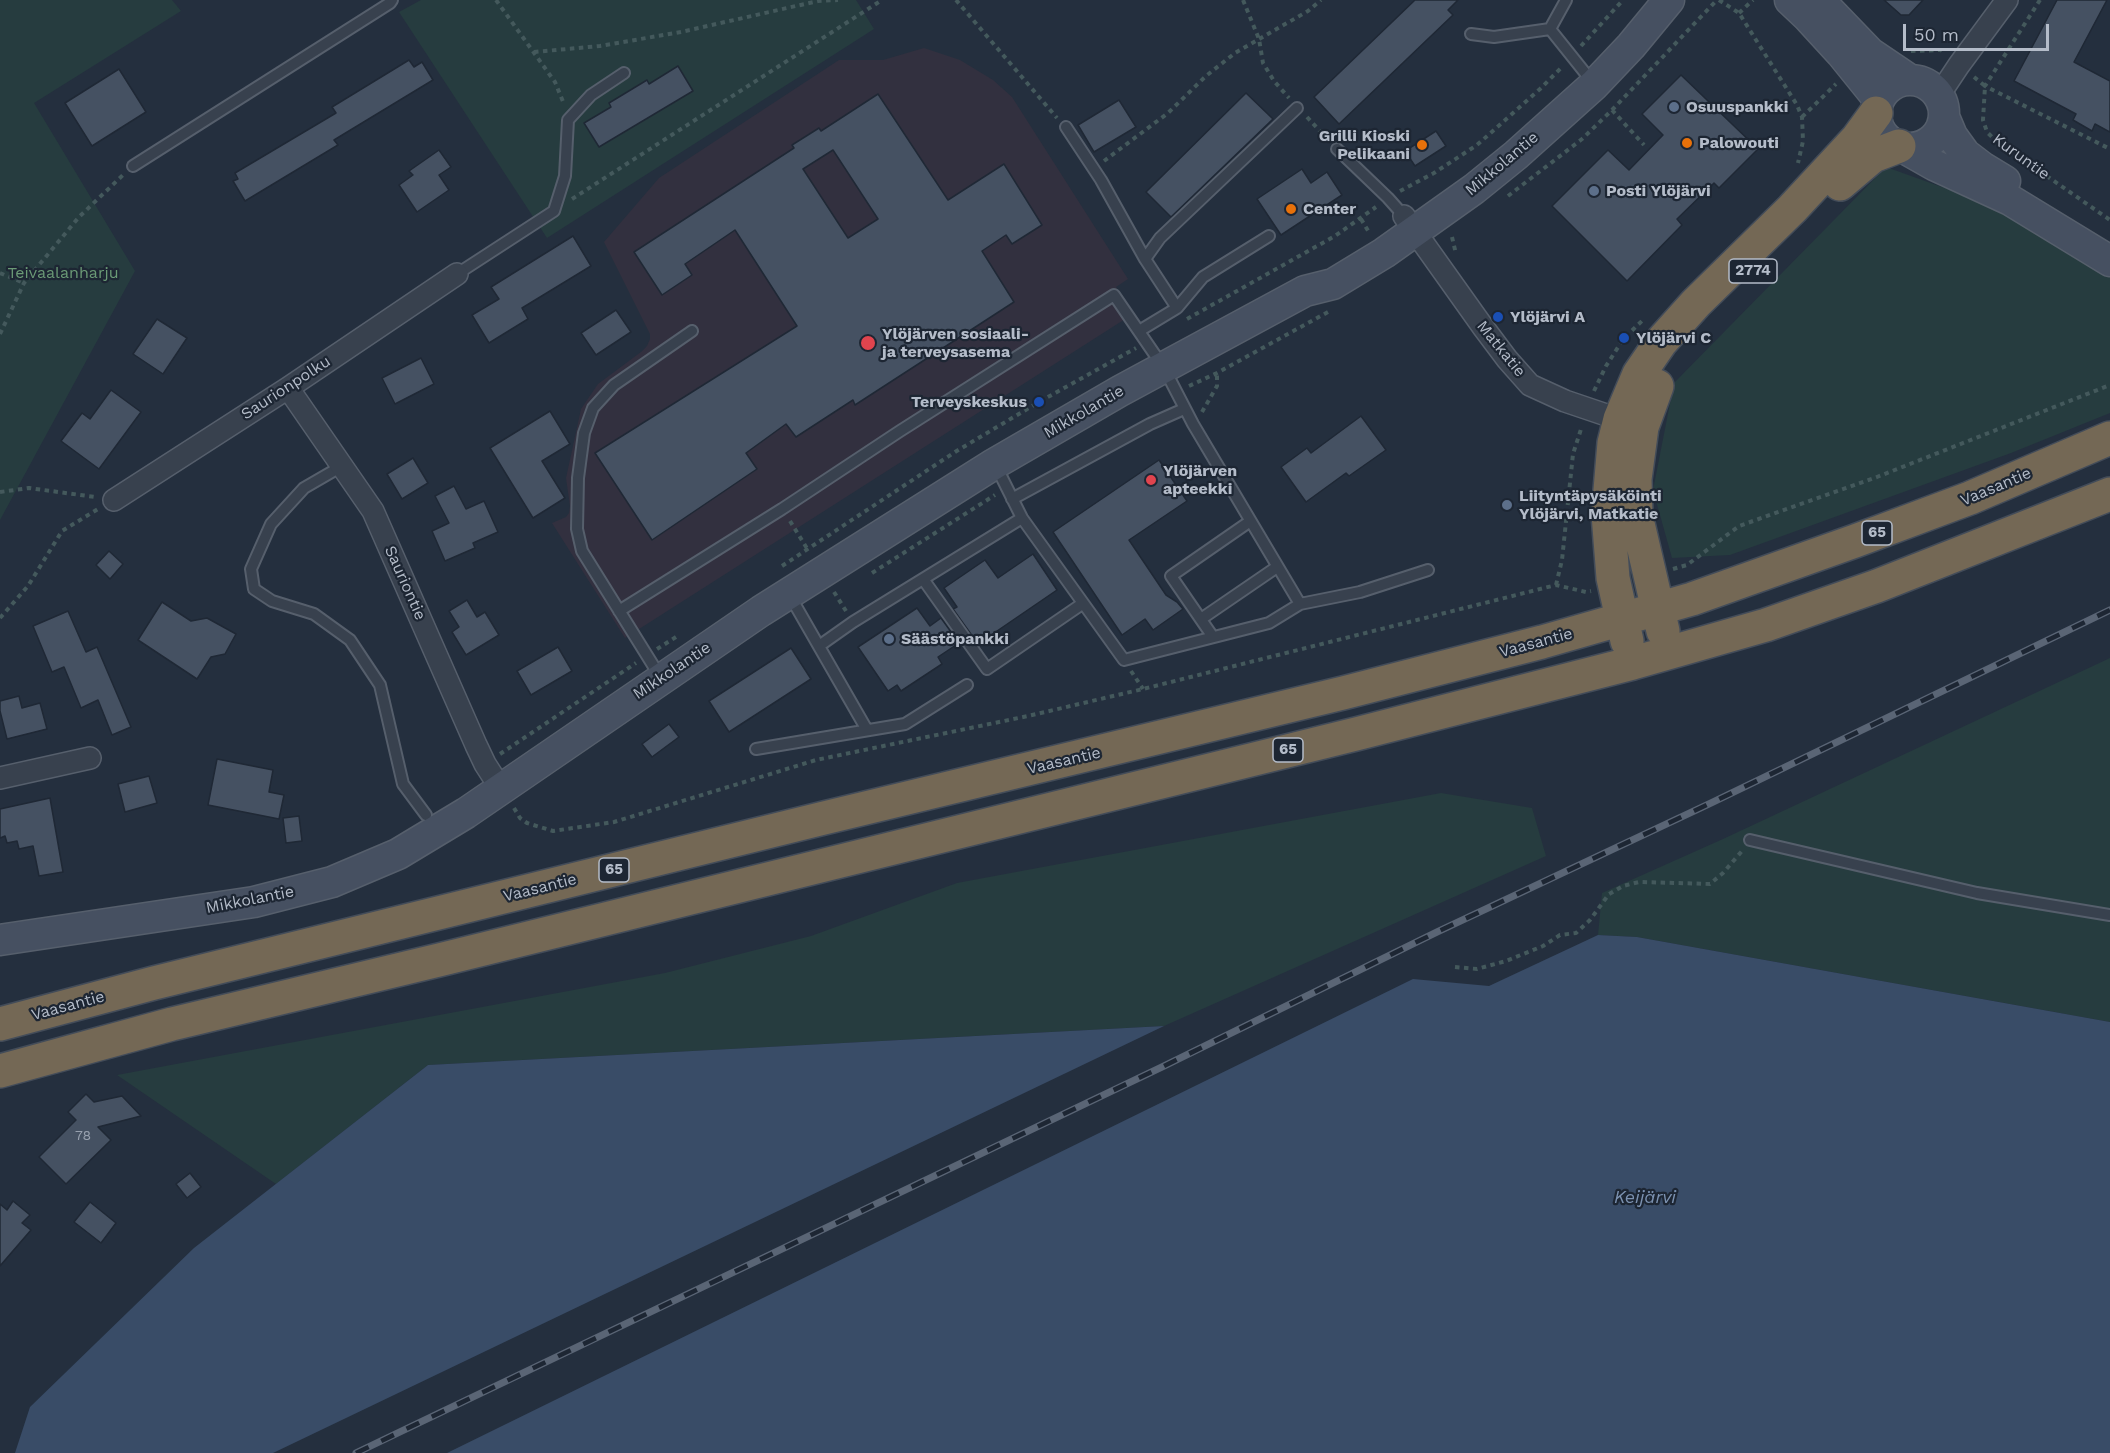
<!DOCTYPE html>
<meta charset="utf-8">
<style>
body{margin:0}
#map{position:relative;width:2110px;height:1453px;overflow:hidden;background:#242f3e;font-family:"Work Sans",sans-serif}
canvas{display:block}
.scale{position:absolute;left:1903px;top:24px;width:146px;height:27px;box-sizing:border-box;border:3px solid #b4bcc9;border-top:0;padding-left:8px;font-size:18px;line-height:21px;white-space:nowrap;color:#b4bcc9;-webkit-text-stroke:4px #1d2633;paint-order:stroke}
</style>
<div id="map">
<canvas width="2110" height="1453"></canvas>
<div class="scale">50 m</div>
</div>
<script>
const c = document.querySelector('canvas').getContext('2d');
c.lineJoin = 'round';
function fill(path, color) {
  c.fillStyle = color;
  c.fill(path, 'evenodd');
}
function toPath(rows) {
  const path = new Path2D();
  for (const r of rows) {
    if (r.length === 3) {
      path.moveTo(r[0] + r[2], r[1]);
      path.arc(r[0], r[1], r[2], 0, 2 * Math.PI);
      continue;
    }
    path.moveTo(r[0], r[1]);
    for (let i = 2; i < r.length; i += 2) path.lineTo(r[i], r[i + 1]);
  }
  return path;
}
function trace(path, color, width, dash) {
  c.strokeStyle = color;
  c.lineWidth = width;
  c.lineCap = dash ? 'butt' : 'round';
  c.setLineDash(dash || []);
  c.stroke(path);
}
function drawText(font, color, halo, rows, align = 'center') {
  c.font = font + ' "Work Sans",sans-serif';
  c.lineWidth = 4.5;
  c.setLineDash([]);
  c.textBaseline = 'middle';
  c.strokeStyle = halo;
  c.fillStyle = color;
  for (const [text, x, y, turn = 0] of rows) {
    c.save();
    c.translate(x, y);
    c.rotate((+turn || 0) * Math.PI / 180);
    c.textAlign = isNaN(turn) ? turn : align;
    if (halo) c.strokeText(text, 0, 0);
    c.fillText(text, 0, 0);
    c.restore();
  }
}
const medical = toPath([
 [924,48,960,60,993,80,1012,97,1128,279,1116,287,1133,314,625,638,552,523,566,517,569,513,570,506,566,478,581,409,598,384,641,352,647,346,650,339,650,334,604,242,659,178,839,60,883,60]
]);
const green = toPath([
 [0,0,172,0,181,11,34,103,135,271,0,520],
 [421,0,856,0,874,29,547,238,399,12],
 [1886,167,2006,210,2110,277,2110,413,2011,453,1730,555,1672,558,1653,490,1674,383],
 [2110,658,2110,1022,1637,937,1598,935,1602,893,1723,839],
 [1441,793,1532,808,1546,856,1164,1026,428,1065,276,1184,117,1075,665,973,811,936,957,883]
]);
const water = toPath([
 [1598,935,1637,937,2110,1022,2110,1453,447,1453,1413,979,1489,986],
 [1164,1026,273,1453,15,1453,30,1407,194,1248,428,1065]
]);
const building = toPath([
 [1415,0,1458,0,1448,10,1453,15,1339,124,1314,97,1415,0],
 [1884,0,1923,0,1909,15,1901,15,1884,0],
 [2057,0,2107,0,2074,62,2110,81,2110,132,2095,124,2092,131,2073,120,2076,114,2014,81,2057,0],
 [409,60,414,67,422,62,433,80,334,140,338,145,245,201,233,181,238,179,235,173,336,113,332,107,409,60],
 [678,66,693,91,599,147,584,123,611,107,609,103,647,80,649,84,678,66],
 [119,69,146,112,92,146,65,103,119,69],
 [1681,75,1758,149,1719,188,1714,183,1677,219,1682,225,1627,281,1552,206,1608,150,1629,170,1663,135,1642,114,1681,75],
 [1246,93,1273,119,1171,217,1146,192,1246,93],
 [878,94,948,200,1004,164,1042,225,1012,244,1006,235,982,251,1014,302,855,405,853,400,796,437,786,424,746,453,757,469,652,540,595,453,797,326,735,230,685,264,692,275,662,295,634,252,794,148,792,145,819,128,821,131,878,94],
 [833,150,878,219,848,238,803,169,833,150],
 [1119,100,1136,127,1094,152,1078,125,1119,100],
 [1436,131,1446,146,1415,166,1405,151,1436,131],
 [439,150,451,167,439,175,449,190,417,212,399,185,413,175,409,171,439,150],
 [1302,169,1311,183,1327,172,1342,195,1281,235,1257,199,1302,169],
 [573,236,591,266,522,308,528,319,489,343,472,315,499,299,491,287,573,236],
 [616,310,631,332,596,355,581,333,616,310],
 [157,319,187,338,163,374,133,354,157,319],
 [421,358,434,384,395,404,382,378,421,358],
 [111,390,141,412,99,469,61,441,82,413,90,419,111,390],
 [550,411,570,444,542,461,565,498,533,518,490,448,550,411],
 [1361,416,1386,450,1349,476,1346,473,1306,502,1281,467,1307,448,1311,453,1361,416],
 [413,458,428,483,402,499,387,474,413,458],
 [1159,460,1187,501,1129,540,1166,595,1177,602,1183,609,1153,630,1145,619,1122,635,1053,532,1159,460],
 [454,486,466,509,484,501,498,532,473,543,475,548,445,561,432,531,449,523,435,496,454,486],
 [109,551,123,564,110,579,96,565,109,551],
 [1033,554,1057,590,978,644,953,609,957,607,944,588,985,560,998,578,1033,554],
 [467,600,477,617,485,612,499,635,466,655,452,632,459,627,449,611,467,600],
 [162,602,191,621,207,618,236,634,225,654,211,657,197,679,138,640,162,602],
 [917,608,930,626,941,618,959,643,938,657,942,664,901,691,897,685,888,691,858,647,917,608],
 [68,611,86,652,97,647,131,727,112,735,98,700,81,708,64,667,52,672,33,626,68,611],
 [558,647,572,671,531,695,517,671,558,647],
 [791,648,811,679,729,732,709,701,791,648],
 [19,696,22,708,40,703,47,729,7,739,0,711,0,701,19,696],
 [669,724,679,737,652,757,642,744,669,724],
 [217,759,273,770,269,792,284,795,279,819,208,805,217,759],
 [149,776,157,803,125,812,118,784,149,776],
 [50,798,63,872,39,876,33,846,19,849,17,841,7,843,5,836,0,838,0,809,50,798],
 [299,816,302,841,286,843,283,818,299,816],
 [86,1094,94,1102,122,1096,141,1116,98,1127,111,1140,66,1184,39,1157,76,1120,68,1112,86,1094],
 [190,1173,201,1187,187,1198,176,1184,190,1173],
 [13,1201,30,1215,22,1223,31,1230,0,1266,0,1204,7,1210,13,1201],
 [90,1202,116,1223,101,1243,74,1222,90,1202]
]);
const path = toPath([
 [496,0,555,82,564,104],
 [956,0,1057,118],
 [1243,0,1259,39,1263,63,1274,81,1289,98],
 [1719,0,1739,13,1797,105,1802,117,1803,141,1798,163],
 [2040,0,1985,86,2110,149],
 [1739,13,1753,0],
 [1581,46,1623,0],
 [1911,51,1941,50,1945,54],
 [534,52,600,46,681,32,818,1,838,0],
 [1974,77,1985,86,1983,120,1987,132,1995,140,2110,220],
 [1612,110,1644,145],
 [1307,117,1328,140],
 [1802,117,1836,84],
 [1104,161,1168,113,1206,76,1235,53,1308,11,1321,0],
 [1400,191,1434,173,1477,145,1540,89,1562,67],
 [1508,196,1582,139,1612,110,1717,0],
 [572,199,882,0],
 [1361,219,1370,234],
 [1452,237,1456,254],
 [0,273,24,283],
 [1187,319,1335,236,1376,207],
 [0,334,24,283,79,217,123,175],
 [1189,386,1217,373,1328,312],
 [1594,391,1606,366,1624,338,1644,319],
 [1202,412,1217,386,1217,373],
 [0,492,29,488,95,497],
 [790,521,808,550],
 [782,566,955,452,1039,402,1136,348],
 [1673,569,1687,565,1739,526,1877,477,2110,385],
 [872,573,995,495],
 [1556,585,1562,560,1573,454,1582,426],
 [834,592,846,611],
 [0,618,28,586,62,531,98,509],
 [657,649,676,637],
 [1131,671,1143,689],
 [500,754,636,663],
 [514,808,520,818,527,823,553,831,614,822,816,760,1028,716,1143,689,1556,585,1586,592,1591,591],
 [1455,967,1477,969,1506,961,1543,946,1560,935,1576,933,1590,920,1609,894,1623,886,1639,882,1710,884,1723,873,1742,851]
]);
const lane = toPath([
 [1566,0,1550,29,1594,84],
 [1471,34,1494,37,1550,29],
 [1066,127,1101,180,1145,259,1177,308,1139,331],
 [1337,149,1388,198,1404,216],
 [133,166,390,3,392,0],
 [1145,259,1160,238,1297,108],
 [457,274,554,211,565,176,568,120,591,95,624,73],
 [1177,308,1203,277,1269,236],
 [995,464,1022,518,1124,660,1269,623,1300,604,1360,592,1428,570],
 [342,466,304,488,271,524,251,569,254,589,272,601,314,614,350,640,380,685,403,784,426,815],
 [1012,499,1150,424,1184,409],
 [923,579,987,669,1082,604],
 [790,596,867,730],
 [619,611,782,509,900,431,1114,295,1164,368,1193,424,1300,604],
 [1201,619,1277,567],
 [1213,637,1171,576,1249,522],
 [819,646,853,622,1022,518],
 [661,678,582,551,577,529,578,478,584,433,593,408,614,385,692,331],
 [756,749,905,724,967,685],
 [1750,840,1977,893,2110,915]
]);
const street = toPath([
 [1939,95,1959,65,2007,0],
 [1404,216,1483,327,1507,359,1530,385,1565,401,1630,423],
 [288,388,373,511,476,745,485,764,501,789],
 [114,500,288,388,457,274],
 [0,778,90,758]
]);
const secondary = toPath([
 [1790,0,1808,17,1841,53,1879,100],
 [1820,1,1870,53,1910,80],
 [1910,114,34],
 [1944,117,1952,136,1965,154,1982,167,2005,181],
 [1904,148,1934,165,2010,200,2110,261],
 [0,940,254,902,332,882,398,854,466,813,761,611,994,464,1120,391,1305,291,1333,284,1384,253,1474,189,1516,155,1594,85,1631,46,1669,0]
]);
const highway = toPath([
 [1840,184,1873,156,1899,146],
 [1657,386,1642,427,1635,479,1636,515,1663,631],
 [1627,641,1613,578,1608,514,1614,443,1620,419,1639,374,1661,342,1696,303,1792,209,1857,139,1876,113],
 [0,1024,154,983,824,818,1343,693,1542,642,1692,599,1855,541,1970,498,2110,438],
 [0,1071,172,1024,439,960,1356,734,1633,663,1766,625,1877,586,2110,494]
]);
const rail = toPath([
 [356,1453,1164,1066,1437,932,1711,803,2110,610]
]);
const markers = [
 [1674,107,6,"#5c6f8a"],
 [1687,143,6,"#e8710a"],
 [1422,145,6,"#e8710a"],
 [1594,191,6,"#5c6f8a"],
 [1291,209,6,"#e8710a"],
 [1498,317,6,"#1a4fb4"],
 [1624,338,6,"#1a4fb4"],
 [868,343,8,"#e0444e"],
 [1039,402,6,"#1a4fb4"],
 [1151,480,6,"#e0444e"],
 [1507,505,6,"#5c6f8a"],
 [889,639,6,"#5c6f8a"]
];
const numberNames = [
 ["78",83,1136]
];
const shields = [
 [1753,271,48],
 [1877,533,30],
 [1288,750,30],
 [614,870,30]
];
const shieldNames = [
 ["2774",1753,271],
 ["65",1877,533],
 ["65",1288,750],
 ["65",614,870]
];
const poiNames = [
 ["Osuuspankki",1686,107],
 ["Grilli Kioski",1410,136,"right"],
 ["Pelikaani",1410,154,"right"],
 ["Palowouti",1699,143],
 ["Posti Ylöjärvi",1606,191],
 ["Center",1303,209],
 ["Ylöjärvi A",1510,317],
 ["Ylöjärven sosiaali-",882,334],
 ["ja terveysasema",882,352],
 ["Ylöjärvi C",1636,338],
 ["Terveyskeskus",1027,402,"right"],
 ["Ylöjärven",1163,471],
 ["apteekki",1163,489],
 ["Liityntäpysäköinti",1519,496],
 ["Ylöjärvi, Matkatie",1519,514],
 ["Säästöpankki",901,639]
];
const streetNames = [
 ["Kuruntie",2021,157,36],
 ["Mikkolantie",1502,164,-40],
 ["Matkatie",1501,349,51],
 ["Saurionpolku",286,388,-33],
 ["Mikkolantie",1084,412,-30],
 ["Vaasantie",1996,487,-23],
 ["Sauriontie",405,583,66],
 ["Vaasantie",1536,643,-15],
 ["Mikkolantie",672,671,-34],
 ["Vaasantie",1064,761,-13],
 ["Vaasantie",540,888,-14],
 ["Mikkolantie",250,900,-11],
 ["Vaasantie",68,1006,-15]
];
const parkNames = [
 ["Teivaalanharju",63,273]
];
const waterNames = [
 ["Keijärvi",1645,1198]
];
fill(medical, '#32303f');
fill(green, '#263c3f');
fill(water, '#394c67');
fill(building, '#455162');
trace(building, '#1f2835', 1.5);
trace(lane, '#565f6c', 14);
trace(street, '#565f6c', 24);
trace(secondary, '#565f6c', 33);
trace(highway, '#434c59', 36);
trace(path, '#44595c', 4, [4.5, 4.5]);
trace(lane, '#38414e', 10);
trace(street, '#38414e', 21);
trace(secondary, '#465061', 30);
trace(highway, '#746855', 33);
trace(rail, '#5a6575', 7);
trace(rail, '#1d2633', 4.5, [14]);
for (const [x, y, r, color] of markers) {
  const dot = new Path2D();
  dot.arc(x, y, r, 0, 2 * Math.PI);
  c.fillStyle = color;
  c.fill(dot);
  trace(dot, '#1d2633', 2);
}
drawText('14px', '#98a1af', null, numberNames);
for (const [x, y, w] of shields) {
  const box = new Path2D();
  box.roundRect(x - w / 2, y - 12, w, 24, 4.5);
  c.fillStyle = '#1d2633';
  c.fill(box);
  trace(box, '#b4bcc9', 1.5);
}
drawText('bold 15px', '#b4bcc9', null, shieldNames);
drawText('bold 16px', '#b4bcc9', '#1d2633', poiNames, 'left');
drawText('16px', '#b4bcc9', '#1d2633', streetNames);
drawText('16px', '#6b9a76', '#1d2633', parkNames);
drawText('italic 18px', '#7c92b1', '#1d2633', waterNames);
</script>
